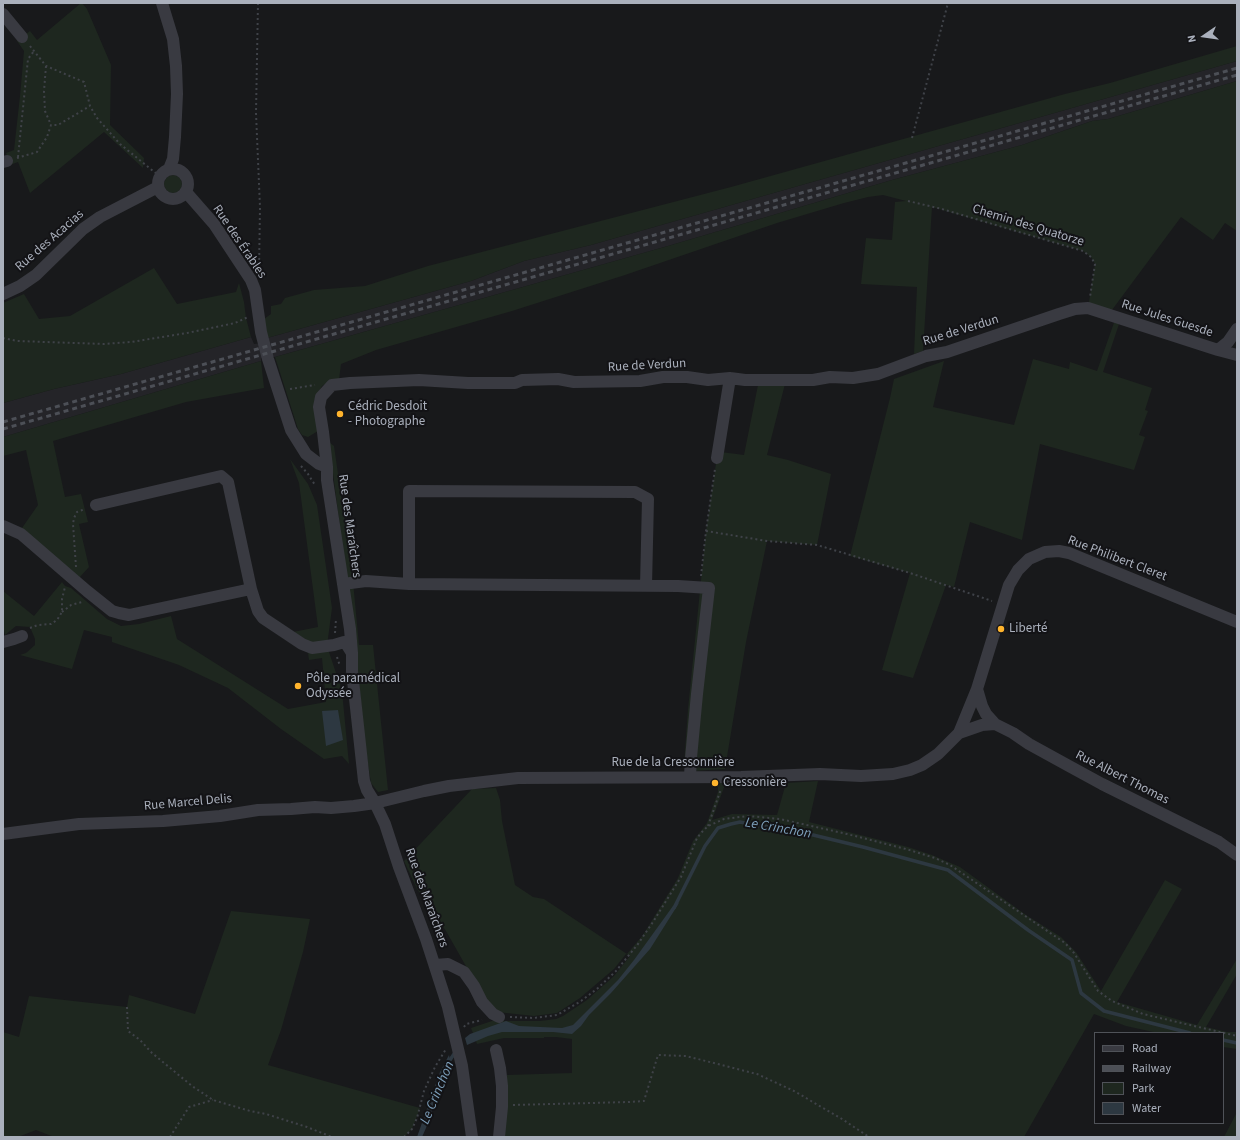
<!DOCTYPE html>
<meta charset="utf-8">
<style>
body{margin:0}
#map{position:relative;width:1240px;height:1140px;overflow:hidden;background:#18191b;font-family:"Source Sans 3",sans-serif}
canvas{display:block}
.frame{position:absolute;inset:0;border:4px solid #aab0bc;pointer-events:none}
.legend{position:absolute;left:1094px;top:1032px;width:130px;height:92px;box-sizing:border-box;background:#131316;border:1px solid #4f5258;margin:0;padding:5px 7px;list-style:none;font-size:12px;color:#aab0bc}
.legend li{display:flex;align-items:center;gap:8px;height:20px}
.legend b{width:20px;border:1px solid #4f5258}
.north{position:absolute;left:1184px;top:16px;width:40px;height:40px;-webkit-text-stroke:3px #131316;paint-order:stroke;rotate:257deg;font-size:11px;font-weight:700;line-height:16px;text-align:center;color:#aab0bc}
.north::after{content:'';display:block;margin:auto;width:14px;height:18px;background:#aab0bc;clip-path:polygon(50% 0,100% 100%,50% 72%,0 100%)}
</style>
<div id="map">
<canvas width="1240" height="1140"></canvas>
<div class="frame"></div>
<ul class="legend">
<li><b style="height:5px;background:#393a41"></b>Road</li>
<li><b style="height:5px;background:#4c4f56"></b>Railway</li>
<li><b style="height:11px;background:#1e271f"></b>Park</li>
<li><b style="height:11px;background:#2d3841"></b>Water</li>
</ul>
<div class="north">N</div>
</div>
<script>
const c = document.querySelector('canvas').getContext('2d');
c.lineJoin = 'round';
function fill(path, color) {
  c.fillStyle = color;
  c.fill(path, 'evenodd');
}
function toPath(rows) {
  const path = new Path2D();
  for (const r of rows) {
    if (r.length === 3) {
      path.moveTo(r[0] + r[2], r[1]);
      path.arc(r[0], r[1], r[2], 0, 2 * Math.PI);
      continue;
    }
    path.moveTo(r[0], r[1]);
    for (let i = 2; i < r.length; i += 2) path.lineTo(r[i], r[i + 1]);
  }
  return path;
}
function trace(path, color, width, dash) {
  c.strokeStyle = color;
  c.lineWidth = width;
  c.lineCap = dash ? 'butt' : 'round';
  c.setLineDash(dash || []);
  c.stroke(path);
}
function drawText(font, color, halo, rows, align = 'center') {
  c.font = font + ' "Source Sans 3",sans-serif';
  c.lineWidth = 4;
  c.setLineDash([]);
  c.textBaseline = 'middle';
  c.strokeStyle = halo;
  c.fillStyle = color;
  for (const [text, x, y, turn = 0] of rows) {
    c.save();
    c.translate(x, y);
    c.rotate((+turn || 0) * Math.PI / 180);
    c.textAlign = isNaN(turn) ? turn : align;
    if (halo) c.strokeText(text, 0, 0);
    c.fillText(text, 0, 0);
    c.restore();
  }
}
const built = toPath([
 [1237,61,1237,81,1108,119,1092,121,1022,145,892,180,668,246,275,357,272,356,261,358,261,361,3,437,3,403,54,389,121,374,251,337,254,344,262,343,267,338,471,281,524,261,591,245]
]);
const green = toPath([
 [81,3,82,3,87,9,111,65,110,125,144,158,143,168,104,132,30,193,18,162,10,165,6,153,14,150,20,96,24,51,17,41,30,31,37,40],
 [1237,46,1237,61,591,245,524,261,471,281,267,338,264,319,271,314,271,306,281,304,285,298,314,290,365,286,428,266,731,187,1065,94,1110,83],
 [1237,81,1237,231,1225,223,1213,240,1181,217,1109,314,1088,308,1095,264,1091,257,1083,251,932,207,923,351,914,354,917,287,861,284,866,238,892,240,895,202,906,201,883,195,868,197,844,203,777,223,625,275,512,311,376,350,341,364,339,380,332,380,322,386,314,401,318,431,308,437,302,435,298,429,275,357,668,246,892,180,1022,145,1092,121,1108,119],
 [173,184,9],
 [154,268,177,304,236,292,239,283,244,302,246,318,251,337,121,374,54,389,3,403,3,303,24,294,39,319,70,316],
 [1116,317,1121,318,1103,372,1152,388,1145,410,1148,411,1139,435,1145,437,1134,470,1040,444,1022,540,970,522,954,587,946,585,913,678,882,670,910,573,850,556,890,398,894,379,944,361,933,407,1014,425,1033,359,1069,369,1070,362,1097,371],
 [261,361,264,388,186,402,53,441,65,497,81,494,88,522,79,524,89,567,79,578,22,528,38,505,26,450,3,456,3,437],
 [759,380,786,380,767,455,788,460,831,474,817,545,767,541,746,642,725,769,692,771,684,765,688,709,706,531,718,450,721,452,744,455],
 [329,442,334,446,352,571,359,645,373,645,388,790,378,792,371,783,365,745,357,660],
 [290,459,308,484,317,505,332,608,327,646,342,691,349,764,342,756,324,759,281,729,228,688,179,665,112,642,112,637,84,630,72,669,20,655,26,653,35,645,35,639,30,627,16,626,5,635,3,626,3,591,34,616,62,582,65,586,71,588,107,619,121,626,139,624,171,616,177,639,288,709,326,702,322,658,309,660,308,653,293,632,318,627,299,483],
 [818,781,809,822,908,847,932,855,960,867,1026,915,1061,937,1076,952,1101,991,1165,880,1182,889,1117,1002,1197,1025,1237,959,1237,974,1206,1027,1227,1032,1237,1032,1237,1049,1223,1047,1223,1033,1158,1033,1126,1026,1094,1014,1024,1137,499,1137,507,1075,572,1073,572,1039,556,1037,544,1037,544,1038,504,1038,477,1044,471,1028,492,1021,540,1021,556,1019,563,1016,587,1000,614,976,630,956,626,954,614,969,580,998,557,1013,534,1016,497,1012,484,998,446,931,417,889,404,861,407,858,472,789,496,788,500,800,502,821,515,885,533,897,544,899,627,954,643,935,678,878,693,841,707,823,718,792,718,783,726,782,712,820,732,814,777,815,786,783],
 [231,911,310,919,303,952,281,1030,268,1065,420,1108,412,1129,404,1137,54,1137,36,1130,18,1137,3,1137,3,1032,19,1037,29,996,127,1007,129,995,195,1014],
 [1237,1112,1237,1137,1224,1137]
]);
const water = toPath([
 [338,710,343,740,326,746,322,711],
 [679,903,650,949,611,993,589,1015,581,1026,572,1034,553,1032,502,1032,488,1036,467,1045,465,1038,470,1034,506,1021,519,1026,562,1028,573,1025,618,980,634,960,673,906],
 [449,1055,451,1064,445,1073,426,1128,422,1137,417,1137,440,1072]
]);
const stream = toPath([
 [674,908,705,846,718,828,731,824,740,822,761,826,784,828,863,847,948,870,1028,930,1072,960,1081,993,1104,1011,1190,1033],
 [1223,1040,1237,1043],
 [448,1063,456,1051]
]);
const path = toPath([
 [258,3,256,113,260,207,259,270],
 [30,46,46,66,84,82,90,106,97,118,120,144,158,175],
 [46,66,44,91,45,111,51,125],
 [912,138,948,3],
 [18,157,28,59,34,51],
 [17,158,37,152,47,137,51,125,58,125,90,106],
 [908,201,942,209,1083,251,1091,257,1095,264,1090,297],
 [3,338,17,341,104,344,131,342,187,333,235,323,248,317],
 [290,389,315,385],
 [301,466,308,474,315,485],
 [706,531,767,541,817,545,910,573,992,601],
 [76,567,73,524,74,518,77,512,85,509],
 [701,576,706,531,715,469],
 [62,612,71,605,82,602],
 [30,628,38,625,51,624,57,620,62,612,62,599,65,587],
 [335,633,336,619],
 [337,657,340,666],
 [708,826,721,789],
 [127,1007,128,1031,140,1040,152,1053,192,1086,213,1100,250,1111,266,1114,307,1127,332,1137],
 [510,1017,534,1018,557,1015,581,1001,598,988,616,971,638,944,653,922,681,877,697,838,702,832,708,826,724,819,748,816,780,819,847,834,906,849,935,858,950,865,1065,943,1074,953,1098,991,1112,1001,1143,1014,1237,1036],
 [464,1027,466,1024,482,1020],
 [513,1105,629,1102,644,1101,658,1055,686,1056,757,1074,794,1091,842,1119,869,1137],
 [170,1137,189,1107,213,1100],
 [404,1137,412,1129,417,1118,424,1091,435,1067,446,1049]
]);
const minor = toPath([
 [162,3,173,39,176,66,177,94,175,137,173,159,169,169],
 [3,14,22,37],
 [3,162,7,161],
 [173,184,15],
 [186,192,214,224,251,280,255,290,261,332,268,359,291,430,306,454,319,464,327,467,327,480,350,629,352,653,352,671,364,781,367,790,375,803,385,824,399,867,426,939,448,1007,462,1066,472,1137],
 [3,294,20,286,36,275,83,229,100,217,158,187],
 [1218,350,1228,342,1237,329],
 [717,458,730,378],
 [327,467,323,432,319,407,321,397,332,385,350,383,419,380,468,383,515,383,522,380,558,379,574,382,640,381,663,377,687,377,708,380,730,378,745,380,813,380,830,377,853,378,878,374,926,356,947,352,1059,314,1075,309,1088,308,1218,350,1237,355],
 [96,505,221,476,228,482,251,589],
 [3,526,21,534,87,591,112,611,119,613,129,615,251,589,258,611,263,618,302,644,312,648,334,645,344,642,347,645,352,653],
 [343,584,366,581,409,584,678,586,709,588,697,694,691,758,690,776],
 [409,584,409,491,635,492,648,499,646,586],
 [3,642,14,639,22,636],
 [977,689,982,706,986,714,995,724,1013,733,1029,744,1069,766,1102,784,1219,842,1237,855],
 [959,733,982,725,995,724],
 [3,834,79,824,163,821,220,816,258,810,291,809,315,807,331,808,354,806,375,803,424,791,449,786,518,778,741,777,820,774,861,776,893,774,910,770,922,765,938,754,959,733,977,689,1009,585,1018,570,1029,559,1045,552,1059,551,1069,553,1237,622],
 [435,965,448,964,464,972,474,986,482,1002,493,1014,499,1017],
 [496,1050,500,1068,502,1086,502,1107,499,1137]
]);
const rail = toPath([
 [3,422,1237,68],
 [3,429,1237,75]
]);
const markers = [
 [340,414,4,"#ffb42d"],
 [1001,629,4,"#ffb42d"],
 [298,686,4,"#ffb42d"],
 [715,783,4,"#ffb42d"]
];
const streetNames = [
 ["Chemin des Quatorze",1028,226,17],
 ["Rue des Acacias",50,241,-41],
 ["Rue des Érables",239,242,56],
 ["Rue Jules Guesde",1167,319,18],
 ["Rue de Verdun",961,331,-17],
 ["Rue de Verdun",647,366,-3],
 ["Rue des Maraîchers",349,526,82],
 ["Rue Philibert Cleret",1117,559,21],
 ["Rue de la Cressonnière",673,763],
 ["Rue Albert Thomas",1122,778,27],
 ["Rue Marcel Delis",188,803,-5],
 ["Rue des Maraîchers",426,898,70]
];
const poiNames = [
 ["Cédric Desdoit",348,407],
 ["- Photographe",348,422],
 ["Liberté",1009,629],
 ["Pôle paramédical",306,679],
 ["Odyssée",306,694],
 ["Cressonière",723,783]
];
const waterNames = [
 ["Le Crinchon",778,829,10],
 ["Le Crinchon",438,1093,-67]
];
fill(built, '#242428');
fill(green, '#1e271f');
fill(water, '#2d3841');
trace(stream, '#2d3841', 3.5);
trace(path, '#3f4248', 2, [2, 3]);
trace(minor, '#393a41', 12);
trace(rail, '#4c4f56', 3, [5, 4]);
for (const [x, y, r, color] of markers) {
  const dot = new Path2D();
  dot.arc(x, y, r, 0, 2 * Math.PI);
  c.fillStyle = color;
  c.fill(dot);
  trace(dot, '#131316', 1.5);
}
drawText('13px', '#aab0bc', '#131316', streetNames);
drawText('13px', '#aab0bc', '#131316', poiNames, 'left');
drawText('italic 14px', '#7d9fba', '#131316', waterNames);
</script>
